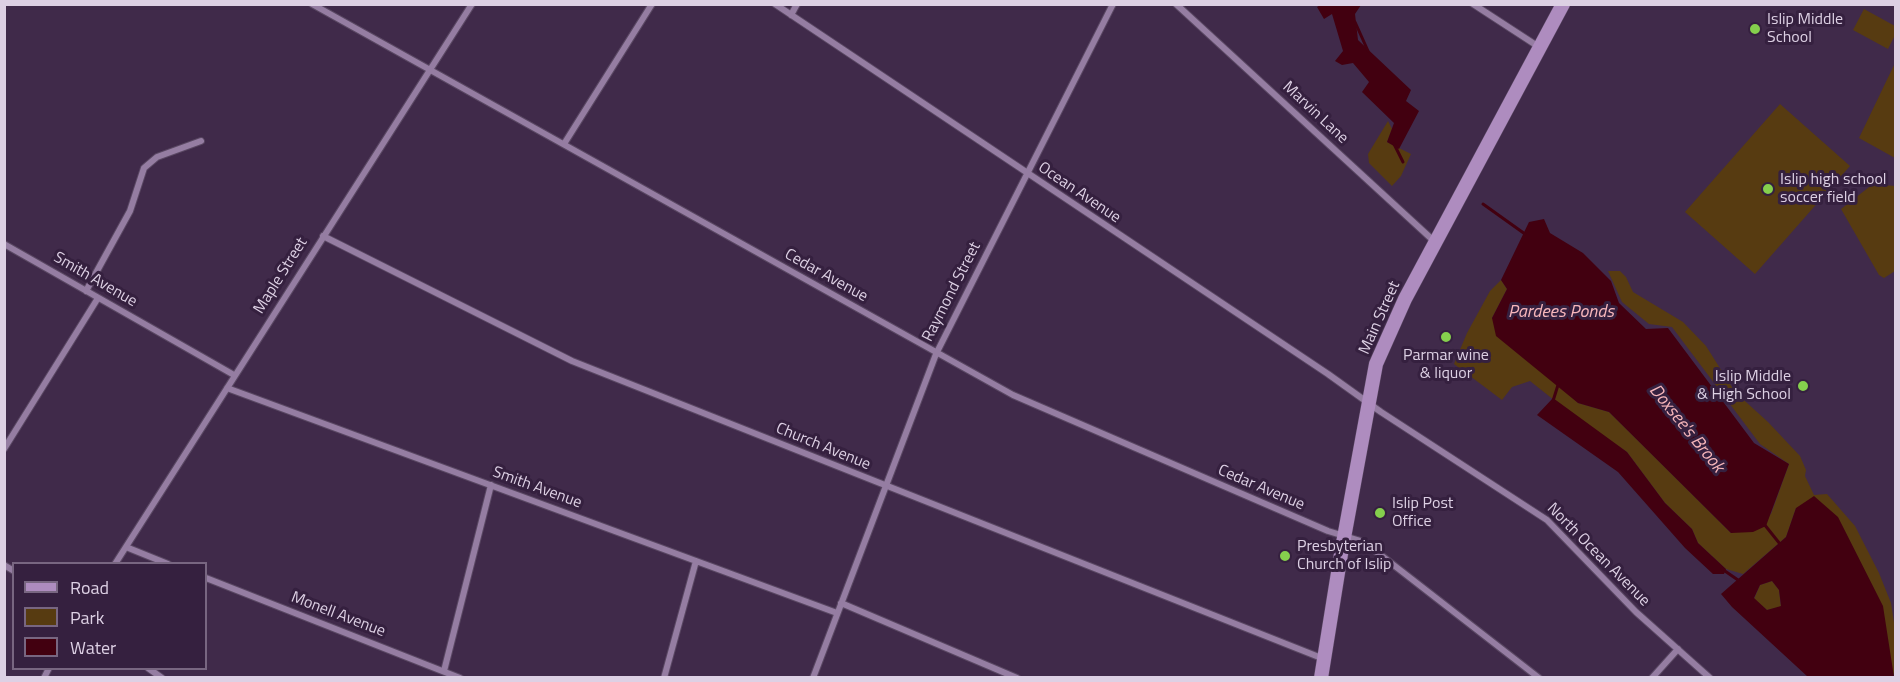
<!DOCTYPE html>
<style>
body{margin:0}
#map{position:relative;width:1900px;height:682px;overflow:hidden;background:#402a4a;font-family:"Titillium Web",sans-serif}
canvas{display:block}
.frame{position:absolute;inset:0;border:6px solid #ddd0e4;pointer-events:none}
.legend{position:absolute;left:12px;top:562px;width:195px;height:108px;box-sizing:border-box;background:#35203f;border:2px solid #786681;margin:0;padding:8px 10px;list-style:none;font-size:18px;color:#ddd0e4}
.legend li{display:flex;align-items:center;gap:12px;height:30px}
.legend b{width:30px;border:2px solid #786681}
</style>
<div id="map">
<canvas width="1900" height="682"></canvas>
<div class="frame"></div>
<ul class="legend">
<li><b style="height:8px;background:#ae8cbf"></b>Road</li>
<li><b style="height:16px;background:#573b11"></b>Park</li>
<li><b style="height:16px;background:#420010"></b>Water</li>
</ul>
</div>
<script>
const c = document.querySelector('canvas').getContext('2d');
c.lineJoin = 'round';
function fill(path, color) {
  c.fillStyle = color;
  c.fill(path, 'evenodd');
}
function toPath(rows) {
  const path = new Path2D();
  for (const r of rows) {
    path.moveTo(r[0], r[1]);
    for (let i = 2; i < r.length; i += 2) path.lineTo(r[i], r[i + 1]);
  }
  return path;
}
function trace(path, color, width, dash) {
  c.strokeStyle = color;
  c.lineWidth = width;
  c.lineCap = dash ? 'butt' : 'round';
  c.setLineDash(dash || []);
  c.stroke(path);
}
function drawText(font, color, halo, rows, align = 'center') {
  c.font = font + ' "Titillium Web",sans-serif';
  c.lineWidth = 6;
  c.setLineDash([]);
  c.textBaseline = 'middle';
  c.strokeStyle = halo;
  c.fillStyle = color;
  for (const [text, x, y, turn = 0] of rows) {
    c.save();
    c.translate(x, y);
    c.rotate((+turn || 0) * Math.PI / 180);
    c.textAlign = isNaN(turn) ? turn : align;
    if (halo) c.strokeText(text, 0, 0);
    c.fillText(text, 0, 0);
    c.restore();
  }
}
const green = toPath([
 [1864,9,1895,26,1895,35,1888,49,1853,30],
 [1895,63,1895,158,1859,138],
 [1780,104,1850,166,1755,274,1685,212],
 [1388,121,1392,129,1387,142,1411,154,1401,176,1392,186,1369,163,1368,154],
 [1873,184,1895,186,1895,271,1884,278,1879,275,1841,209],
 [1608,271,1620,271,1626,277,1633,292,1683,322,1706,346,1735,392,1768,422,1800,456,1806,470,1805,476,1814,495,1827,494,1855,526,1879,573,1891,603,1896,636,1895,677,1796,508,1786,537,1743,574,1726,569,1698,543,1692,529,1665,503,1627,452,1574,416,1530,381,1512,387,1502,400,1454,364,1467,333,1490,291,1501,280,1507,289,1492,318,1578,403,1609,412,1731,533,1771,514,1789,464,1760,444,1672,327,1649,324,1622,302],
 [1772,581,1779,590,1781,607,1767,610,1754,599,1760,585]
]);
const water = toPath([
 [1320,5,1361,5,1355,14,1358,40,1411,90,1406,101,1419,111,1399,149,1387,142,1394,123,1362,92,1369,82,1353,63,1342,65,1335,61,1343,51,1332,14,1324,19,1317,7],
 [1544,219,1550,233,1583,253,1611,281,1619,303,1646,329,1668,328,1754,443,1789,464,1766,526,1753,532,1731,533,1609,412,1578,403,1496,336,1492,318,1507,289,1501,280,1529,222],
 [1553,398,1627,452,1665,503,1692,529,1698,543,1726,569,1724,574,1713,574,1685,548,1618,472,1537,415],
 [1814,496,1838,517,1883,606,1894,677,1808,677,1732,607,1721,594,1786,537,1796,508],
 [1772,581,1779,590,1781,606,1767,610,1754,598,1760,585]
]);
const stream = toPath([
 [1355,22,1368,51],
 [1394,144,1403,162],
 [1483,204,1525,234],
 [1553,401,1558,385],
 [1764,524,1780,544],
 [1722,569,1738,580]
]);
const street = toPath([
 [312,4,1013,395,1328,531,1364,542,1539,678],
 [775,4,1328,374,1381,412,1547,520,1636,612,1710,678],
 [1176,4,1435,242],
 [1473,4,1539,47],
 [791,15,797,4],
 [564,144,652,4],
 [323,236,572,361,1324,659],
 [4,244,234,375],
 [86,291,130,211,144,168,157,157,201,141],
 [227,388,837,613],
 [4,449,98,298],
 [126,547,168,564],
 [115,564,472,4],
 [4,565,14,571],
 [206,578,460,678],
 [841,603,1017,678],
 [148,668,162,678],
 [444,671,491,485],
 [44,678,49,668],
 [664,678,696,561],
 [813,678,936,354,1113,4],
 [1652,678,1678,649]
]);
const primary = toPath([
 [1321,678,1341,554,1376,364,1405,299,1563,4]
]);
const markers = [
 [1755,29,6,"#85cf4d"],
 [1768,189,6,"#85cf4d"],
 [1446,337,6,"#85cf4d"],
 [1803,386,6,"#85cf4d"],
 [1380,513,6,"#85cf4d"],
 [1285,556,6,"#85cf4d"]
];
const poiNames = [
 ["Islip Middle",1767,20],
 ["School",1767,38],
 ["Islip high school",1780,180],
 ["soccer field",1780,198],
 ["Parmar wine",1446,356,"center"],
 ["& liquor",1446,374,"center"],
 ["Islip Middle",1791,377,"right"],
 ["& High School",1791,395,"right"],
 ["Islip Post",1392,504],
 ["Office",1392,522],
 ["Presbyterian",1297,547],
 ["Church of Islip",1297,565]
];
const streetNames = [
 ["Marvin Lane",1315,113,43],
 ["Ocean Avenue",1079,193,34],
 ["Maple Street",281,276,-58],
 ["Cedar Avenue",826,276,29],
 ["Smith Avenue",95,280,30],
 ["Raymond Street",952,292,-63],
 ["Main Street",1380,318,-66],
 ["Church Avenue",823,447,22],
 ["Smith Avenue",537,488,20],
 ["Cedar Avenue",1261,488,23],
 ["North Ocean Avenue",1598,555,45],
 ["Monell Avenue",338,615,21]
];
const waterNames = [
 ["Pardees Ponds",1561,313],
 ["Doxsee's Brook",1686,429,51]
];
fill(green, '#573b11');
fill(water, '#420010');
trace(stream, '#420010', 3);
trace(street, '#594762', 8);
trace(primary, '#594762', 15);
trace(street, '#957da2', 6);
trace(primary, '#ae8cbf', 14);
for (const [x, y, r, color] of markers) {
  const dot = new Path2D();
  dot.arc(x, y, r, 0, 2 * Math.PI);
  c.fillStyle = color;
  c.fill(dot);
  trace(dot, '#35203f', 2);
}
drawText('16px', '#ddd0e4', '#35203f', poiNames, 'left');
drawText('16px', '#ddd0e4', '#35203f', streetNames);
drawText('italic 18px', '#f7b6bb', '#35203f', waterNames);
</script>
